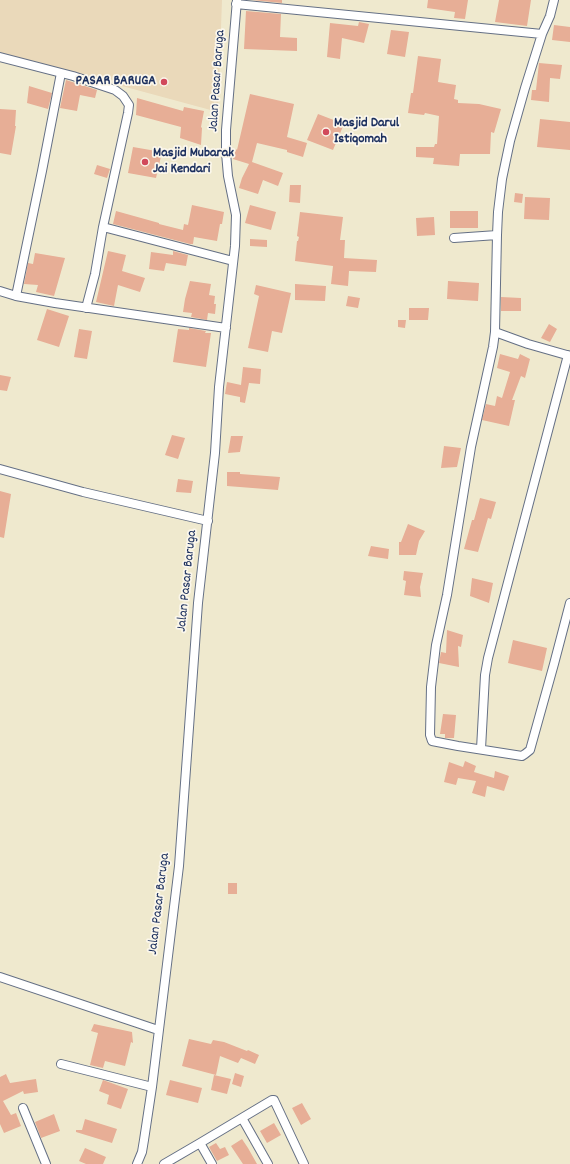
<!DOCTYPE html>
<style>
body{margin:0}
canvas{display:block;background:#efe9ce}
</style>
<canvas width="570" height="1164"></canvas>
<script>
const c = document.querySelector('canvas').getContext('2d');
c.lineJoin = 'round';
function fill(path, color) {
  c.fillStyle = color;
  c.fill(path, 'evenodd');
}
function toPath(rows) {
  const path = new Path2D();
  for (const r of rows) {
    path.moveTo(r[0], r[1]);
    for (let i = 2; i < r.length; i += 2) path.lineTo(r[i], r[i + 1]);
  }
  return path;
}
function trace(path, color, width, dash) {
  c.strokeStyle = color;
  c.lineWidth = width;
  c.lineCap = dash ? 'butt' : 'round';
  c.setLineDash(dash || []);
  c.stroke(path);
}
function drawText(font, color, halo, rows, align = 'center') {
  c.font = font + ' Dekko,sans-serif';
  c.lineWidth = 3.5;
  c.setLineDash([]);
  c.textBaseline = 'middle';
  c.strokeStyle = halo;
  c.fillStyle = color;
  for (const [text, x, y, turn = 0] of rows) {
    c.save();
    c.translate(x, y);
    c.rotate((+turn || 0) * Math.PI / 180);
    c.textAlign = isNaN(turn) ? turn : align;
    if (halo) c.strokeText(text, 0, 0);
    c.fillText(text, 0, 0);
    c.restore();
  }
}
const built = toPath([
 [0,0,222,0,218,112,0,53]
]);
const building = toPath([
 [252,0,282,0,282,3],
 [428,0,468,0,465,19,454,18,455,12,427,8],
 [499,0,531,0,527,26,495,22],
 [246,11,281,14,280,37,297,38,297,51,244,49],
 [359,22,369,24,364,43,342,38,340,59,327,57,330,23,358,26],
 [554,25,570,27,570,42,552,40],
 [391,30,409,32,405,57,387,54],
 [418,56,441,59,438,82,456,85,454,99,458,100,458,103,479,104,501,109,494,133,491,132,490,154,460,154,459,166,433,164,434,158,416,157,416,147,434,147,435,144,437,144,439,116,425,113,424,115,408,113,411,93,413,93],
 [539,63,562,65,560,79,550,78,549,102,531,100,532,90,536,90],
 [66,80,97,90,95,98,80,95,77,111,60,108],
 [29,86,52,93,48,109,27,103],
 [250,94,294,104,287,137,307,143,303,157,287,152,287,150,257,143,252,162,283,173,278,186,263,180,258,194,239,188,242,178,249,164,233,159,236,149,237,150],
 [137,98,183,111,184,107,204,111,201,127,202,128,201,145,180,138,181,127,136,115],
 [0,109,16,110,15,126,16,126,11,155,0,153],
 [318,114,344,124,333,150,307,140],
 [540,119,570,122,570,150,537,147],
 [133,147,162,152,156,178,128,173],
 [97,165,110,169,107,178,94,174],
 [290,185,301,185,300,203,289,202],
 [515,193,523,194,522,203,514,202],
 [525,197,550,198,549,220,524,219],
 [192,205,224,212,222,224,220,224,217,241,194,237,193,244,190,244,113,224,116,211,159,223,159,224,183,230,184,224,188,225],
 [250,205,276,212,271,230,245,223],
 [450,211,478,211,478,228,450,228],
 [300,212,343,217,340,240,345,240,344,258,377,260,376,272,349,271,348,286,331,284,333,266,295,261,297,241,298,241,299,237,297,236],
 [434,217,435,235,417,236,416,218],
 [250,239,267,240,267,247,250,246],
 [108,251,126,255,122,271,145,278,140,292,118,285,114,306,96,302],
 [173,251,188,255,186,266,166,263,164,271,149,269,151,252,173,255],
 [35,253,65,258,54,296,36,292,38,285,24,284,28,263,33,264],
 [190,281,211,284,209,295,215,296,214,304,216,304,215,314,208,313,207,320,191,317,192,313,183,312,185,299],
 [448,281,479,283,478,301,447,299],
 [295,284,326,286,325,301,295,300],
 [256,285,291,293,282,333,272,331,268,352,248,348,259,296,254,294],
 [348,296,360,298,358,308,346,306],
 [501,297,521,298,521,311,501,311],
 [409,308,429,308,428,320,409,320],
 [47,309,69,316,59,347,37,340],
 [398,320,406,320,405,328,398,327],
 [549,324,557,329,550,342,541,338],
 [189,328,206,331,205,333,211,333,206,367,173,362,178,329,189,330],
 [79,329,92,331,87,359,74,357],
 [500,354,518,359,520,354,530,359,525,378,521,376,512,400,515,400,509,426,482,420,486,404,495,406,497,396,502,398,510,372,497,368],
 [243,367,261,369,260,384,249,383,245,403,240,402,240,397,225,394,227,382,241,385],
 [0,375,11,377,7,391,0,390],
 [172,435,185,438,178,459,165,455],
 [231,436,243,436,240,452,228,453],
 [444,446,461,448,457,467,441,468],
 [227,472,240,472,240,474,280,477,278,490,227,486],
 [178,479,193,481,191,493,176,492],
 [0,491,11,494,4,538,0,537],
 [480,498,496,502,491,519,488,518,478,552,464,549,472,520,474,520],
 [408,524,425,531,419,541,416,555,399,555,399,542,401,542],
 [371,546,389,549,388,559,368,556],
 [404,571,423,573,420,587,421,597,404,595,406,581,403,580],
 [472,578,493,583,489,603,470,596],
 [447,630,463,635,461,647,458,646,459,667,439,663,441,652,446,653],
 [513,640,547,648,542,671,508,663],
 [443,714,456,715,454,738,445,738,445,734,440,734],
 [465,761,476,766,474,772,494,778,495,771,509,776,504,791,487,786,485,797,472,793,476,781,458,778,456,785,444,782,449,762,463,767],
 [228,883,237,883,237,894,228,894],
 [94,1024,132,1032,133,1043,131,1042,125,1066,105,1061,103,1068,90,1065,98,1033,91,1031],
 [189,1039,211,1044,213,1040,224,1042,247,1051,248,1050,259,1055,255,1064,241,1058,238,1063,220,1056,216,1075,182,1066],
 [235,1073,244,1076,241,1087,232,1084],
 [6,1074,10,1083,36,1079,38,1092,24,1094,23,1091,3,1101,11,1115,16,1113,21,1126,4,1133,0,1124,0,1077],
 [214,1075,231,1079,227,1094,211,1090],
 [103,1080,128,1089,121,1109,107,1104,109,1095,99,1091],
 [170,1080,202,1088,198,1103,166,1095],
 [302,1103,311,1119,301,1125,292,1108],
 [54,1114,60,1131,41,1138,35,1122],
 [85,1119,117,1129,112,1143,76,1132,76,1130,82,1130],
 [274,1123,281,1135,267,1143,260,1131],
 [242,1139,248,1148,257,1164,243,1164,231,1146],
 [216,1143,220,1149,225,1147,229,1155,217,1161,209,1147],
 [85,1148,106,1157,103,1164,86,1164,79,1161]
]);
const street = toPath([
 [236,4,542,34],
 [0,57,73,76,115,90,123,96,129,105,128,113,103,227],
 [454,238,497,235],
 [0,291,16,296,55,303,226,328],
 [16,296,42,171,61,73],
 [86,308,95,274,103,227,233,261],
 [495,332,497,235,498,212,502,179,510,141,525,88,542,34,550,16,554,0],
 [570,356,528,344,495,332,493,347,471,447,447,595,436,645,431,687,430,735,432,741,458,746,522,756,525,754,530,750,554,664,570,603],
 [0,469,83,492,208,521],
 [481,749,485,675,488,658,568,355],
 [0,977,158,1030],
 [61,1064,152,1087],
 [23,1108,46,1164],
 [242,1118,268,1164],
 [200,1143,212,1164],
 [137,1164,142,1152,144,1140,152,1087,179,866,198,603,215,453,219,387,235,246,236,215,228,176,226,153,226,130,237,0],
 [164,1164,200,1143,272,1100,274,1100,304,1164]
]);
const markers = [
 [164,82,4,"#d1495b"],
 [326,132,4,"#d1495b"],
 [145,162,4,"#d1495b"]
];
const streetNames = [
 ["Jalan Pasar Baruga",218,81,-86],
 ["Jalan Pasar Baruga",188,581,-84],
 ["Jalan Pasar Baruga",160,904,-83]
];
const poiNames = [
 ["PASAR BARUGA",156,82,"right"],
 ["Masjid Darul",334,124],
 ["Istiqomah",334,140],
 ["Masjid Mubarak",153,154],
 ["Jai Kendari",153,170]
];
fill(built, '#ead9ba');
fill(building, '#e7ae96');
trace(street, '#657085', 10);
trace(street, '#fff', 8);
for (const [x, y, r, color] of markers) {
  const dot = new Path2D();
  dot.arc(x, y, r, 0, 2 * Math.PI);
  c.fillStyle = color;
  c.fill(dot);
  trace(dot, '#fbf7ec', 1.5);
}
drawText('14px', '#1b2f5e', '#fbf7ec', streetNames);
drawText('bold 14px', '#1b2f5e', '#fbf7ec', poiNames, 'left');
</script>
